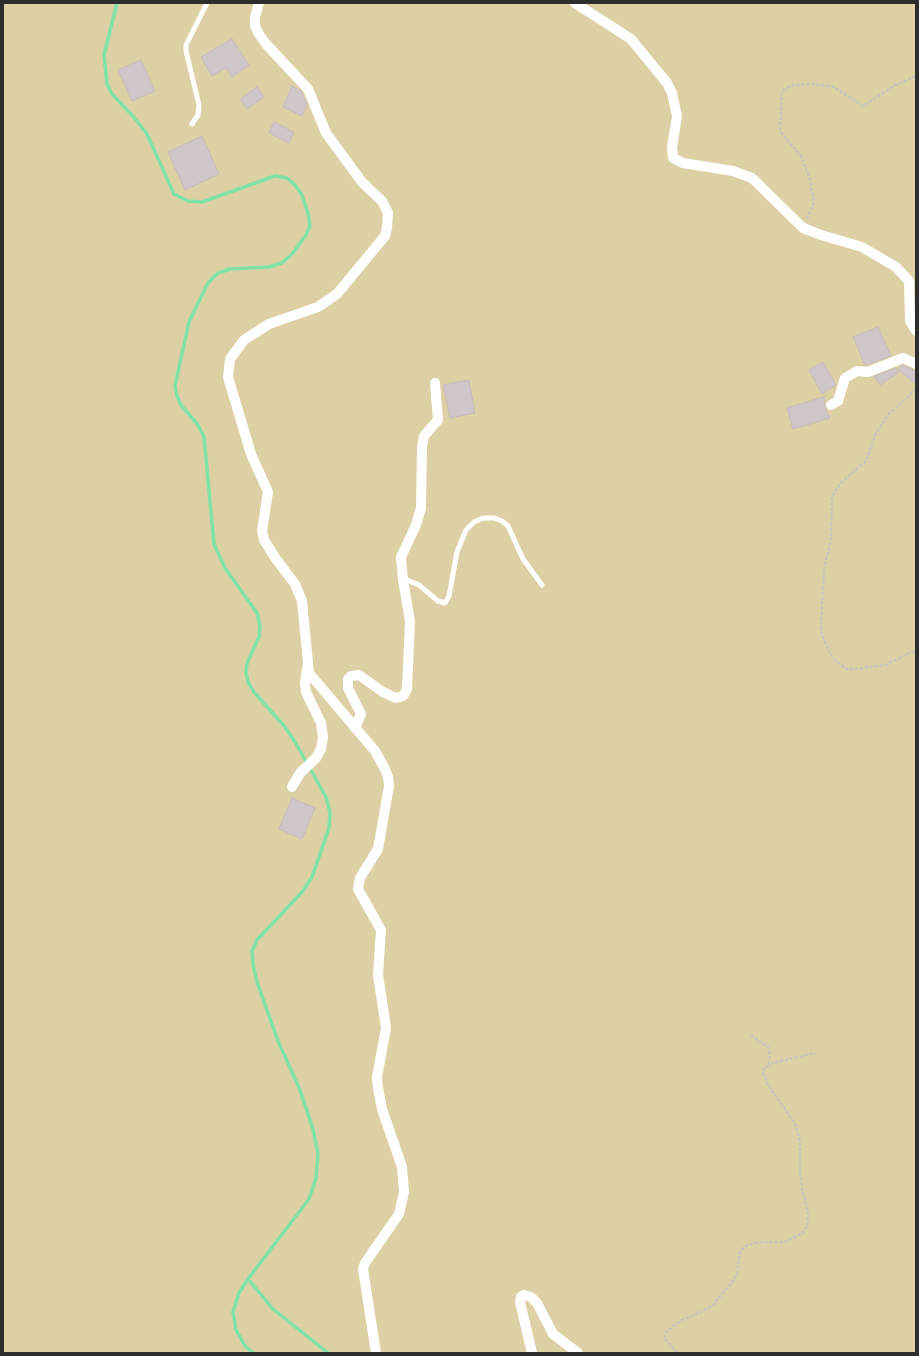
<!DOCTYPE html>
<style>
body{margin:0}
#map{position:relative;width:919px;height:1356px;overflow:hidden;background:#ede1e5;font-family:"Source Sans 3",sans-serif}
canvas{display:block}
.frame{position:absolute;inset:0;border:4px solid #2d2d2d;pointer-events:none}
</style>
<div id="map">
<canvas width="919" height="1356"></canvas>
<div class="frame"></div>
</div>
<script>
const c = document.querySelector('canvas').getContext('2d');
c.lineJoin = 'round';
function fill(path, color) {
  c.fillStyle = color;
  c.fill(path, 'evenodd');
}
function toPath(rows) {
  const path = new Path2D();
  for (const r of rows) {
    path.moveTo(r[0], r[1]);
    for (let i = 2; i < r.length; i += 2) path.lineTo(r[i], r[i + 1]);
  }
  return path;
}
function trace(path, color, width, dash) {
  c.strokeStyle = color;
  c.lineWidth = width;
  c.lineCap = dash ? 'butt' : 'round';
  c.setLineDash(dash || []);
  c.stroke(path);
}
const green = toPath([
 [3,3,916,3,916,1353,3,1353]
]);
const stream = toPath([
 [117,3,104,55,107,84,112,94,132,115,147,134,174,194,188,201,202,202,275,176,287,178,295,185,302,195,308,213,310,226,306,235,293,253,282,263,269,267,230,269,218,273,208,283,189,322,175,386,177,396,181,405,198,425,204,437,214,544,225,568,257,613,260,626,259,637,247,663,246,672,248,682,254,692,285,727,295,742,326,797,330,812,329,828,312,877,303,891,257,940,252,951,253,964,257,982,278,1041,300,1090,313,1129,318,1154,316,1178,309,1199,248,1279,239,1293,233,1312,236,1330,245,1346,253,1353],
 [248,1279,273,1309,328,1353]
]);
const building = toPath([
 [232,39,249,65,232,77,226,68,212,76,201,57,232,39],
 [141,60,155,91,132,101,118,70,141,60],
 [292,86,301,91,307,104,302,116,283,107,292,86],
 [257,87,264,97,247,109,240,99,257,87],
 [274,122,294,132,289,143,269,133,274,122],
 [202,136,219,174,185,190,168,152,202,136],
 [878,327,891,356,865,365,853,337,878,327],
 [823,362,836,385,822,394,809,370,823,362],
 [902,365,916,371,916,384,898,370,902,365],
 [896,368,898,373,880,385,874,376,896,368],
 [469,380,475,413,450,418,443,385,469,380],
 [824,397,825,408,830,418,793,429,787,408,824,397],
 [292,798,315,808,302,839,279,829,292,798]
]);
const path = toPath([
 [807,219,814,202,810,180,801,156,780,131,782,91,793,85,815,84,834,87,863,106,894,86,916,76],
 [916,389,888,415,876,433,866,461,840,484,832,497,831,539,824,570,821,625,822,635,828,649,833,658,846,669,856,669,885,665,916,650],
 [751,1035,768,1047,770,1057,768,1065],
 [677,1353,666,1340,664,1336,666,1332,682,1320,699,1313,712,1306,734,1280,737,1274,740,1251,744,1247,758,1242,785,1242,803,1233,807,1226,808,1213,802,1189,800,1173,800,1144,798,1132,794,1122,769,1086,763,1073,764,1069,773,1063,815,1053]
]);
const lane = toPath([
 [192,124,198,115,199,105,186,51,186,45,207,3],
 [402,578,419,585,438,601,445,603,449,596,457,552,466,530,474,522,483,518,494,518,502,521,508,526,523,559,542,585]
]);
const street = toPath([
 [259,3,255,17,255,26,259,34,266,44,308,89,326,133,362,182,382,201,388,213,387,228,385,236,337,294,318,307,269,324,244,340,230,359,228,377,251,454,268,492,262,531,264,540,276,559,295,584,302,601,309,673,375,751,385,769,388,777,389,786,378,849,360,878,358,889,381,930,378,975,386,1028,377,1077,378,1088,382,1109,402,1167,404,1192,399,1214,365,1263,363,1269,376,1353],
 [575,3,631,39,667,83,672,93,677,116,672,147,673,158,683,163,733,171,752,178,803,228,821,235,862,247,896,267,909,281,910,321,916,331],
 [831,405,838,401,845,378,857,371,868,372,903,358,916,364],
 [355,728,361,714,348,688,348,679,351,676,359,675,383,692,396,698,403,696,407,689,410,621,403,580,401,557,416,525,421,508,422,447,424,436,438,420,435,383],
 [292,787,300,773,316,758,321,749,323,737,321,723,306,692,305,683,307,668],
 [532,1353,520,1302,521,1297,524,1295,531,1297,537,1303,553,1334,578,1353]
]);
fill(green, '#ddd0a4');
trace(stream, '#80e3a6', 3.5);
fill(building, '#d0c5c8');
trace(building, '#c8bbbe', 1);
trace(path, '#c4c4c4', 2, [3, 2]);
trace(lane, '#fff', 5);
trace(street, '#fff', 10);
</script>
